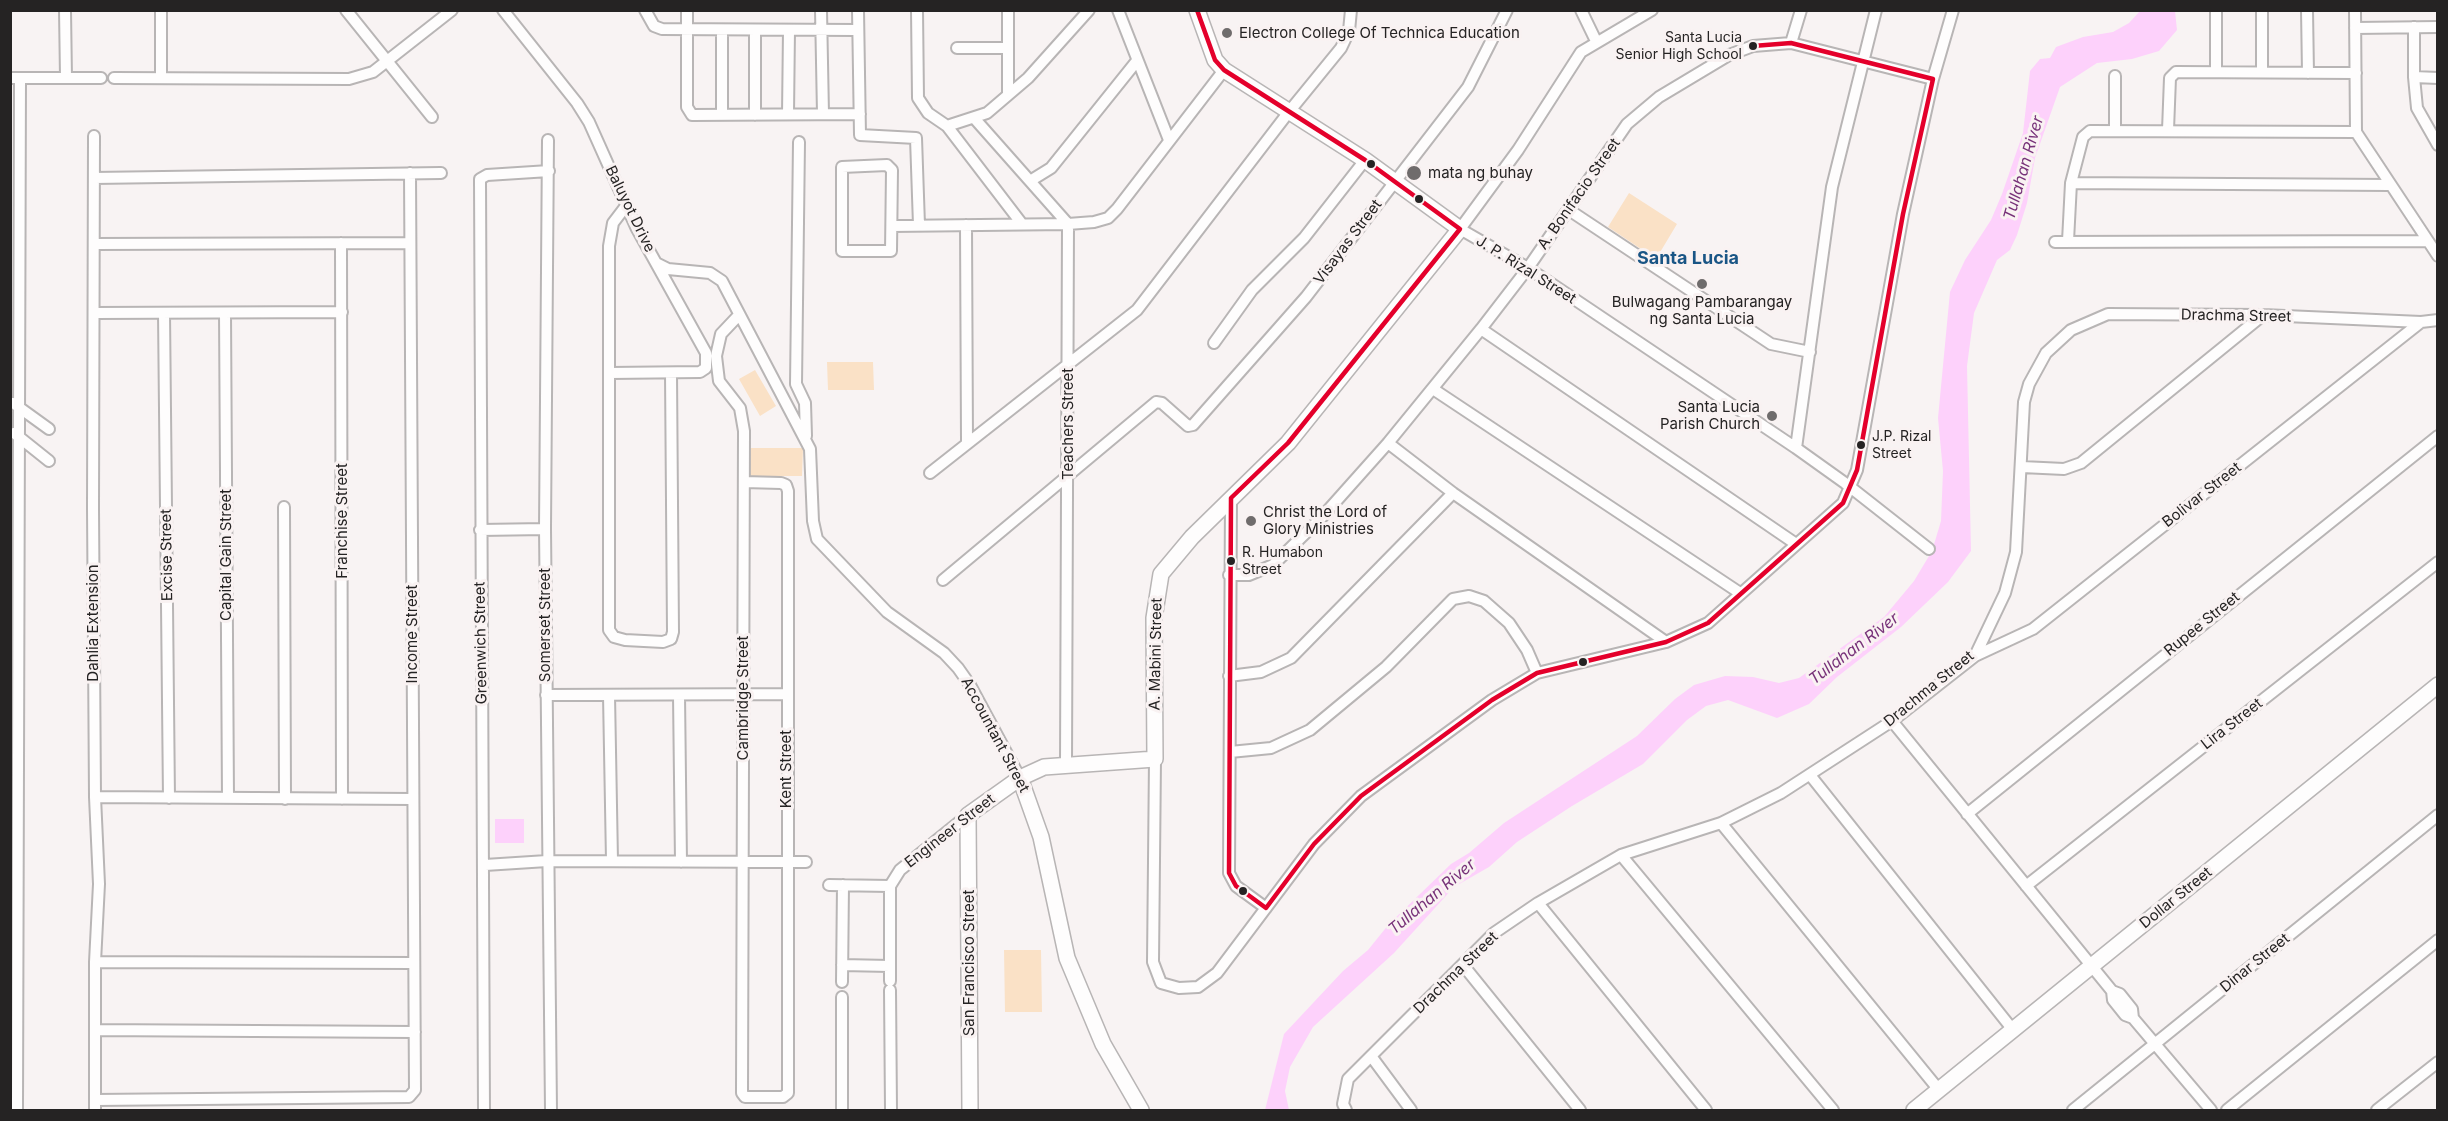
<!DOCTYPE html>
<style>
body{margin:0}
#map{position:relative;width:2448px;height:1121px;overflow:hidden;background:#f8f3f3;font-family:Inter,sans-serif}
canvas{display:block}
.frame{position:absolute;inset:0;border:12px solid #252323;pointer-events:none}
</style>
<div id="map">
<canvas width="2448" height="1121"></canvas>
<div class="frame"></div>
</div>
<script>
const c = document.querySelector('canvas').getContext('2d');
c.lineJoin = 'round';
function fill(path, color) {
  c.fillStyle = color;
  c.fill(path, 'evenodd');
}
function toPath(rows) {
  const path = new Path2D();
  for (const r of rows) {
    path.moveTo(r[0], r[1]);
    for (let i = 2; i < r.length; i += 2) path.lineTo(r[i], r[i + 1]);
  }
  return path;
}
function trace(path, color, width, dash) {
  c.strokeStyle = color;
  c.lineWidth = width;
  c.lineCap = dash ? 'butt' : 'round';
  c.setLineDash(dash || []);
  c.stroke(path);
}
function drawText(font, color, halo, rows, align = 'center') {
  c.font = font + ' Inter,sans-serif';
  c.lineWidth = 6;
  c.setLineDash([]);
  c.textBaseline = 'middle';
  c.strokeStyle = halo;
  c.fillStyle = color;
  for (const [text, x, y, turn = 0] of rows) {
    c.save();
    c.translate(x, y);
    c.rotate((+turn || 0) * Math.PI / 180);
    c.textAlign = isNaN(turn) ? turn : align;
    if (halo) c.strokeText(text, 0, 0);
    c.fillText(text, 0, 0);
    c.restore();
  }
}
const green = toPath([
 [1629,193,1677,224,1656,259,1608,227],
 [827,362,873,362,874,390,828,390],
 [755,370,776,406,760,416,739,379],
 [749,448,803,448,802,476,749,476],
 [1004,950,1041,950,1042,1012,1005,1012]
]);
const water = toPath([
 [2140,11,2175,11,2177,30,2159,51,2132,59,2097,63,2060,87,2035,158,2027,203,2017,235,2010,250,1997,260,1974,313,1967,366,1971,551,1948,582,1901,627,1837,677,1809,704,1777,718,1728,700,1706,706,1687,720,1643,764,1572,806,1517,842,1489,867,1454,887,1394,953,1313,1027,1290,1067,1285,1091,1289,1110,1265,1110,1284,1034,1343,971,1368,950,1389,924,1451,864,1469,853,1504,823,1637,736,1675,699,1694,685,1725,676,1753,677,1779,683,1799,678,1884,617,1914,581,1932,551,1941,521,1943,471,1938,418,1950,292,1965,260,1991,220,2002,194,2023,133,2030,71,2040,59,2050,58,2056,47,2083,37,2113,32,2129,23],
 [495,819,524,819,524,843,495,843]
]);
const street = toPath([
 [65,10,66,78],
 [161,10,161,77],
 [346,10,432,117],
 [503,10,577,103,589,122,636,227,656,263,668,269,710,273,722,281,810,449,813,521,817,539,887,612,944,653,958,668,970,685,1020,778],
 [645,10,654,26,662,29,857,30],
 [687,10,687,107,692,115,860,114],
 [821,10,823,114],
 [858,10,860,135,916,138,919,225],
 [917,10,918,98,928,113,947,126,1022,224],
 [1118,10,1169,140],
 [1581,10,1596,41],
 [1652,10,1581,52,1518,150,1460,229,1528,268,1796,448,1845,483,1929,549],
 [2216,10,2216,72],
 [2307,10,2308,73],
 [2355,10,2356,132,2438,256],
 [2414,27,2414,77,2417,108,2438,145],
 [2355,28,2438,27],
 [722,30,722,115],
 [755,30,755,115],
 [1791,43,1801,10],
 [957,48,1008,48],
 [2262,72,2262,10],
 [2414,77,2438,78],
 [10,78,101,78],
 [114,78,349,79,373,72,452,10],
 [1008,95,1008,10],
 [788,114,789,30],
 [975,119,1068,224,1066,764],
 [947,126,987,113,1028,78,1089,10],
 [2168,130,2170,78,2176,72,2356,73],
 [2115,131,2115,76],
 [94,136,93,508,95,797,99,884,95,962,95,1110],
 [548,140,545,529,551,1110],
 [799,142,796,384,805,403,806,436],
 [887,165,892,170,891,251,842,251,842,167,887,165],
 [94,178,441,173],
 [1030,181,1051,168,1136,62],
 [2071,183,2390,185],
 [626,206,613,223,609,246,609,630,614,637,625,640,663,642,671,639,673,632,671,373],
 [1569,210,1771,344,1810,352],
 [966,225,967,443],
 [892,226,1068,224,1094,222,1108,218,1117,209,1224,70],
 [2068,241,2071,183,2083,137,2090,131,2356,132],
 [2055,242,2427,241],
 [341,243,342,799],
 [94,244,410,243],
 [94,313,342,312],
 [164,313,169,798],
 [225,313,228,798],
 [739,315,721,334,716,356,719,381,740,408,744,431,742,1093,745,1097,783,1097,788,1093,788,491,786,485,781,483,744,482],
 [1481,329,1796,544],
 [1214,343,1252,290,1304,238,1365,160],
 [610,373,700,372,706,368,706,353,656,263],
 [1433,389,1740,593],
 [13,403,49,429],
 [14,433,49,461],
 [1388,443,1453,493,1666,642],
 [1796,448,1832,187,1876,10],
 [2022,467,2064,469,2081,463,2263,315],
 [930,473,1137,310,1288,113,1341,48,1349,31,1351,10],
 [1231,498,1229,873,1236,886,1266,908],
 [284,507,285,799],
 [480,530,545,529],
 [1229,575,1249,575,1273,565,1322,517,1388,443,1481,329,1528,268,1627,124,1659,97,1729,55,1753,46,1791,43,1933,79],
 [943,580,1156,402,1162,403,1188,426,1193,425,1306,297,1468,87,1507,10],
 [1975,656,2033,629,2421,322],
 [1229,676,1261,672,1291,658,1453,493],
 [546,695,787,694],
 [609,695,612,861],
 [679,695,681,862],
 [1892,721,2112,991,2120,994,2132,1009,2133,1018,2211,1110],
 [1230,752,1271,748,1310,730,1386,667,1453,599,1469,596,1484,601,1509,623,1527,650,1537,673],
 [1155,759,1153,962,1161,983,1179,988,1198,987,1217,973,1314,844,1361,796,1492,700,1537,673,1666,642,1708,623,1843,503,1857,470,1903,214,1933,79,1953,10],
 [1810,775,2013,1030],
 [95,797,413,799],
 [1967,814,2438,436],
 [1721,823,1939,1090],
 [1621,855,1833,1110],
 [485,865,547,861,806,862],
 [829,885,890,886],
 [2026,886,2438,562],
 [1538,903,1706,1110],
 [95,962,414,963],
 [842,965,890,966],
 [1463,965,1580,1110],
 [890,981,890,886,900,870,968,815],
 [842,982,843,885],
 [890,990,891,1110],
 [2112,991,2113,1000,2125,1015,2133,1018],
 [95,1030,415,1032],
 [1371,1056,1411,1110],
 [95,1100,409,1097,415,1090,410,173],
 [17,1110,20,78],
 [484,1110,480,179,487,175,549,171],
 [842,1110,842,997],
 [1346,1110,1343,1104,1348,1079,1494,933,1538,903,1621,855,1721,823,1781,793,1892,721,1975,656,2005,593,2016,552,2024,402,2029,384,2046,353,2071,330,2108,314,2263,315,2421,322,2438,320],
 [2073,1110,2438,815],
 [2227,1110,2438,940],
 [2377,1110,2438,1062]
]);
const secondary = toPath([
 [1020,778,1041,837,1067,958,1103,1044,1141,1110],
 [970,1110,968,815,1020,778,1044,767,1155,759,1154,618,1161,574,1192,537,1288,443,1460,229,1365,160,1224,70,1215,60,1197,10],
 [1914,1110,2438,685]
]);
const bus1 = toPath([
 [1197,10,1215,60,1224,70,1365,160,1460,229,1288,443,1231,498,1229,873,1236,886,1266,908,1314,844,1361,796,1492,700,1537,673,1666,642,1708,623,1843,503,1857,470,1903,214,1933,79,1791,43,1753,46]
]);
const markers = [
 [1227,33,6,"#6f6c6c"],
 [1753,46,5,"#252323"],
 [1371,164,5,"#252323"],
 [1414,173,8,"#6f6c6c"],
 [1419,199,5,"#252323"],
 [1702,284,6,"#6f6c6c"],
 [1772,416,6,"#6f6c6c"],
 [1861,445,5,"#252323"],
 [1251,521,6,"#6f6c6c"],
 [1231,561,5,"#252323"],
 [1583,662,5,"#252323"],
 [1243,891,5,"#252323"]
];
const busNames = [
 ["Santa Lucia",1742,38,"right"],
 ["Senior High School",1742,55,"right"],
 ["J.P. Rizal",1872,437],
 ["Street",1872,454],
 ["R. Humabon",1242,553],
 ["Street",1242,570]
];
const poiNames = [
 ["Electron College Of Technica Education",1239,33],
 ["mata ng buhay",1428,173],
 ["Bulwagang Pambarangay",1702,302,"center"],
 ["ng Santa Lucia",1702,319,"center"],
 ["Santa Lucia",1760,407,"right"],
 ["Parish Church",1760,424,"right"],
 ["Christ the Lord of",1263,512],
 ["Glory Ministries",1263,529]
];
const streetNames = [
 ["A. Bonifacio Street",1579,194,-55],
 ["Baluyot Drive",630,209,64],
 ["Visayas Street",1348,242,-53],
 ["J. P. Rizal Street",1526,270,32],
 ["Drachma Street",2236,316,1],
 ["Teachers Street",1068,424,-90],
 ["Bolivar Street",2202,495,-38],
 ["Franchise Street",342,521,-90],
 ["Excise Street",167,555,-91],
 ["Capital Gain Street",226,555,-90],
 ["Dahlia Extension",93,623,-90],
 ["Rupee Street",2202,624,-39],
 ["Somerset Street",545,625,-90],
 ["Income Street",412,634,-90],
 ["Greenwich Street",481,643,-91],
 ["A. Mabini Street",1156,654,-89],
 ["Drachma Street",1929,689,-39],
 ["Cambridge Street",743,698,-90],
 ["Lira Street",2232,724,-38],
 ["Accountant Street",995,735,62],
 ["Kent Street",786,769,-90],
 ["Engineer Street",950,831,-38],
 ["Dollar Street",2176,898,-39],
 ["San Francisco Street",969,963,-90],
 ["Dinar Street",2255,963,-39],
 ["Drachma Street",1456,973,-44]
];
const waterNames = [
 ["Tullahan River",2024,168,-74],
 ["Tullahan River",1854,649,-37],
 ["Tullahan River",1432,897,-40]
];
const quarterNames = [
 ["Santa Lucia",1688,259]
];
fill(green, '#fae1c6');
fill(water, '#fdd1fb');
trace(street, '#b8b5b5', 14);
trace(secondary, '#b8b5b5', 18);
trace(street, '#fefdfd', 10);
trace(secondary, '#fefdfd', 15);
trace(bus1, '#e4002b', 4.5);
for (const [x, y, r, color] of markers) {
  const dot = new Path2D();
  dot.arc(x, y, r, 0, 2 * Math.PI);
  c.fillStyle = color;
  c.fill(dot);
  trace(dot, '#f9f2f2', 2);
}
drawText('14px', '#252323', '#f9f2f2', busNames, 'left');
drawText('15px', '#252323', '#f9f2f2', poiNames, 'left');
drawText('15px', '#252323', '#f9f2f2', streetNames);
drawText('italic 16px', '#773279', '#f9f2f2', waterNames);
drawText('bold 18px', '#195585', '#f9f2f2', quarterNames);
</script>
